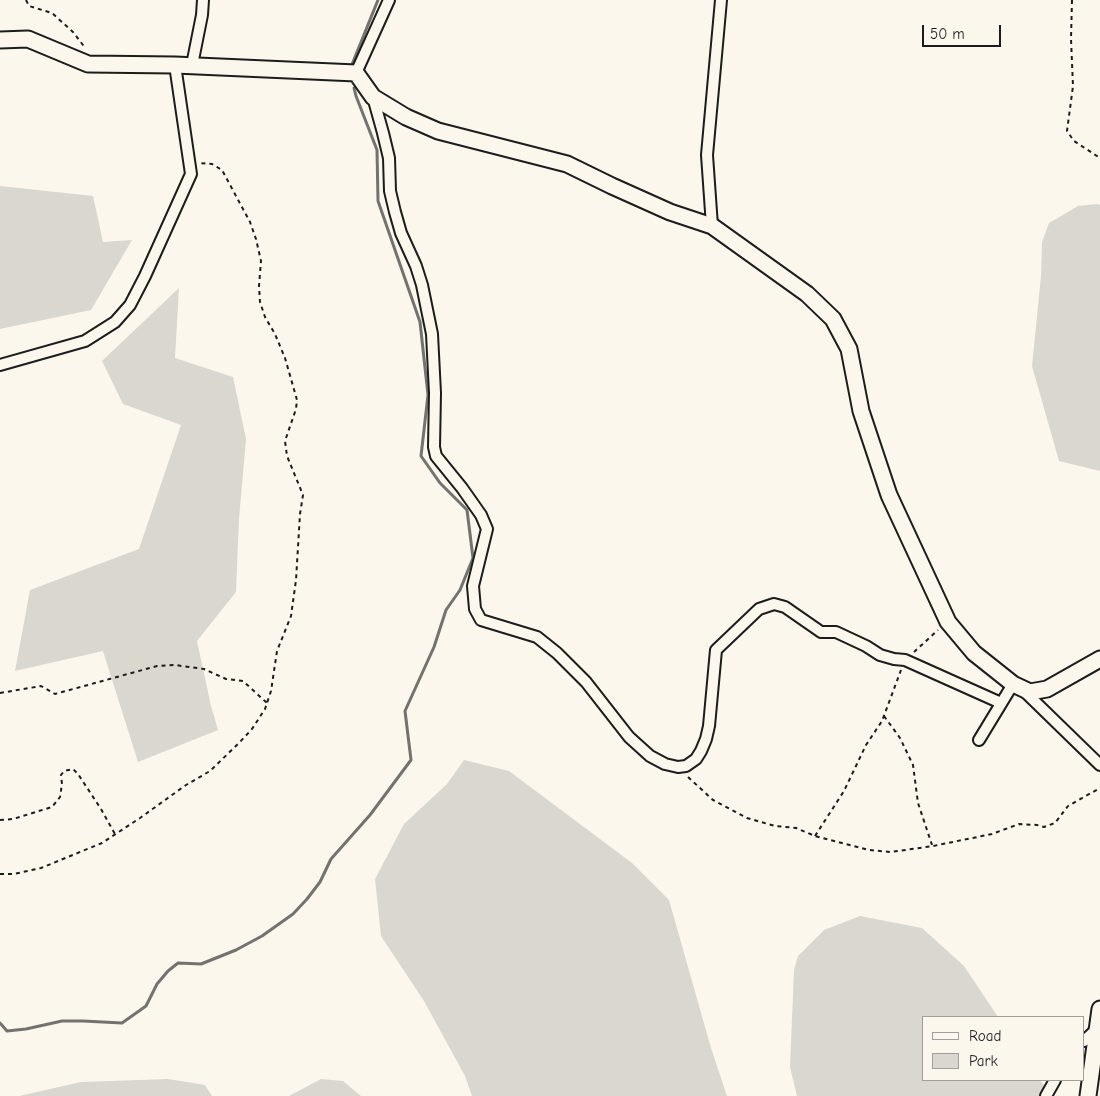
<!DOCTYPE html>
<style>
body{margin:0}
#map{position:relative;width:1100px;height:1096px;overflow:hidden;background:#fbf7ec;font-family:"Comic Neue",sans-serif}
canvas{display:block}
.legend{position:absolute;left:922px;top:1016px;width:162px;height:65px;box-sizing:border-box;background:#fbf7ec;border:1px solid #a29f99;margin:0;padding:6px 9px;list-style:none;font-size:15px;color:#1c1c1c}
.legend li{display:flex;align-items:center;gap:10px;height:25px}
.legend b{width:25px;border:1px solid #a29f99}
.scale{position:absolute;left:922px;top:25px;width:79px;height:22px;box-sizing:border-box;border:2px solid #1c1c1c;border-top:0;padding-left:6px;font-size:15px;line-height:18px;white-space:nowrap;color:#1c1c1c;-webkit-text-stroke:4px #fbf7ec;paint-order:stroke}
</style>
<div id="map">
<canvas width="1100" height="1096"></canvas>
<ul class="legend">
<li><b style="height:6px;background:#fbf7ec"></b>Road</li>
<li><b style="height:14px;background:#dad7ce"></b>Park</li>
</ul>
<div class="scale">50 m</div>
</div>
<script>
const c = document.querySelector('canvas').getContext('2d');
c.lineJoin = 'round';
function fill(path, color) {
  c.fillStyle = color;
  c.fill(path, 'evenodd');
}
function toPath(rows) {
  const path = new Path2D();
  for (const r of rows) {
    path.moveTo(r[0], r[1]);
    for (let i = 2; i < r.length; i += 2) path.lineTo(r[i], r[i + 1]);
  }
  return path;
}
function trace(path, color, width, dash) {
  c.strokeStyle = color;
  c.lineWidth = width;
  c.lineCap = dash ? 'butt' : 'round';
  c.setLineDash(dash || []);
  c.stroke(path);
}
const green = toPath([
 [0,186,93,196,103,242,132,240,91,310,0,329],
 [1097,204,1100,205,1100,471,1059,461,1032,366,1041,276,1042,242,1049,223,1078,206],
 [179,288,175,358,233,377,246,439,239,519,236,592,197,641,211,706,218,730,138,762,103,651,15,671,30,590,139,549,181,425,123,404,102,361],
 [464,760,509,771,632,863,669,900,711,1048,727,1096,472,1096,465,1076,424,1001,381,936,375,879,404,824,447,784],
 [860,916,922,928,964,966,998,1017,924,1017,924,1080,1040,1080,1051,1096,797,1096,790,1067,794,970,798,956,824,930],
 [168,1079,205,1085,212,1096,19,1096,81,1082],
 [321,1079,343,1081,361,1096,289,1096]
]);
const stream = toPath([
 [351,67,378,0],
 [0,1023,7,1031,26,1029,62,1021,83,1021,122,1023,146,1006,157,984,168,971,178,963,201,964,236,950,262,936,293,914,307,899,320,882,331,859,370,815,411,760,405,711,434,647,446,610,460,590,473,558,467,510,440,483,421,456,428,395,420,322,378,201,377,150,356,96,354,88]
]);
const path = toPath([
 [26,0,29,6,52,13,73,32,83,45,85,49],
 [1072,0,1071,39,1073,86,1067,131,1074,141,1100,158],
 [914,652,938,630],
 [0,693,41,686,55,694,157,666,175,665,204,669,226,679,243,681,267,703],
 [884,716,900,738,913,765,918,803,932,845],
 [688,777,713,800,747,818,775,826,796,828,815,836,869,850,891,852,933,846,992,834,1019,824,1037,825,1044,827,1055,823,1068,806,1100,788],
 [0,820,13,819,52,807,60,797,62,784,61,775,64,771,73,769,78,774,101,809,115,834],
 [815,836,844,791,866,745,882,721,901,670],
 [0,874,14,874,41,868,102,843,140,818,186,785,210,771,239,743,252,729,265,709,271,691,277,651,291,616,296,580,300,514,303,495,287,456,285,441,296,409,297,400,285,358,275,334,265,317,260,302,259,286,261,261,256,239,250,222,222,170,212,164,199,163]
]);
const street = toPath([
 [192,65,202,15,203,0],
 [356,73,389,0],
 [373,97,383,133,389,158,390,191,395,212,401,233,416,266,422,285,432,334,435,393,434,447,436,456,462,488,481,515,487,529,473,586,475,609,481,620,537,637,557,653,586,682,629,737,650,756,665,764,678,767,686,766,696,759,701,751,706,739,709,726,716,650,759,609,774,604,785,607,821,632,836,632,866,646,880,655,894,659,905,660,1001,703],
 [712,226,707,155,721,0],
 [0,365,85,341,115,322,130,305,145,276,191,174,175,65],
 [1024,691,1100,765],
 [979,740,1013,684],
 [1084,1041,1097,1029],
 [1046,1096,1055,1080]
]);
const secondary = toPath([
 [0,40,28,39,88,64,175,65,356,73,373,97,406,117,438,131,567,164,612,186,670,212,712,226,807,294,833,319,849,349,861,411,889,495,948,622,974,653,1013,684,1030,692,1047,689,1100,659],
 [1088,1096,1100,1009]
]);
fill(green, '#dad7ce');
trace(stream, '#74726e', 3);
trace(street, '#1c1c1c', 14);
trace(secondary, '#1c1c1c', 19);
trace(path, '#1c1c1c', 2, [4, 4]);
trace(street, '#fbf7ec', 10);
trace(secondary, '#fbf7ec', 15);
</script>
